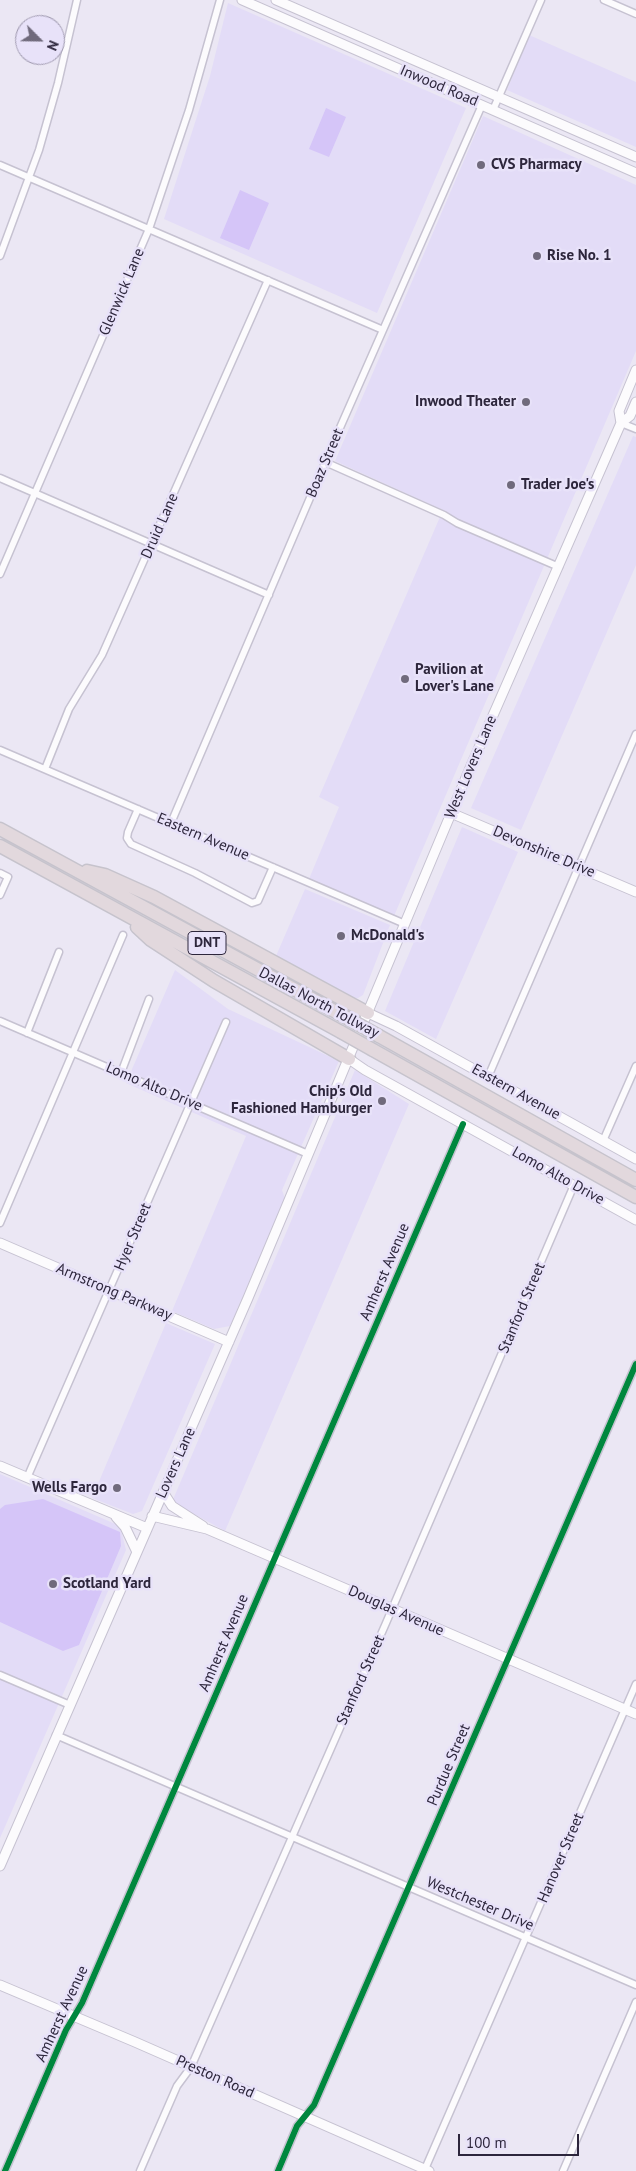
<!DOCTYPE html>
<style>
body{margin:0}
#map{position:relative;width:636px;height:2171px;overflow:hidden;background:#ebe7f4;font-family:"PT Sans",sans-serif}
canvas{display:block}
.north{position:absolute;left:15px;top:15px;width:50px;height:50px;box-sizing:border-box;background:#e8e2f9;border:1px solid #9d97ad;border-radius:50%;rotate:113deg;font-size:14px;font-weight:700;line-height:20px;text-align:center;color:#2d263c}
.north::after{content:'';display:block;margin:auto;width:18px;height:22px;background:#706a7c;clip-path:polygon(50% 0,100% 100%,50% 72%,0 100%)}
.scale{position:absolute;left:458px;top:2134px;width:121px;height:22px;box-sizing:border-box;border:2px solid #2d263c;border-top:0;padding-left:6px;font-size:15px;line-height:18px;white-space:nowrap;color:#2d263c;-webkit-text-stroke:4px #e8e2f9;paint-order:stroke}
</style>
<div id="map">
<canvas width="636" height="2171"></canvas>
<div class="north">N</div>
<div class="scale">100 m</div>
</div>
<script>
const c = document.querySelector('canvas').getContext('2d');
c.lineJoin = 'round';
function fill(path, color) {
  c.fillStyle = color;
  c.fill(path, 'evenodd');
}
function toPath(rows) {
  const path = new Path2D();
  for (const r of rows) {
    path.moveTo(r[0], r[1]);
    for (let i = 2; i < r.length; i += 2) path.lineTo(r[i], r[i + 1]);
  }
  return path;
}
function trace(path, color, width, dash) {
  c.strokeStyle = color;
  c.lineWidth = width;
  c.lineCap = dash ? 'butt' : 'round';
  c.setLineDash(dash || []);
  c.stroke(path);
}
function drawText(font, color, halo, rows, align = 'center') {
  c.font = font + ' "PT Sans",sans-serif';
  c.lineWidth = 5;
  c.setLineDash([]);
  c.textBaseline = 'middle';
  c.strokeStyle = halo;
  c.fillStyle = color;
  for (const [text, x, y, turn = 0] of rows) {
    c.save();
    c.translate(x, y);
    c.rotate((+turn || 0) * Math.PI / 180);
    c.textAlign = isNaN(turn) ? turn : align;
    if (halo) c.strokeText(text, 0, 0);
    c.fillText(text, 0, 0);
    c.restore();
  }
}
const built = toPath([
 [228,3,466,108,377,313,164,219,210,76],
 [529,35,636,82,636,147,507,90],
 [483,116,636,185,636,351,394,916,309,879,339,807,319,797,443,510,335,461],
 [633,436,636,437,636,565,521,830,471,808],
 [462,827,518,852,436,1039,385,1011],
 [305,889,390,925,363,995,358,998,354,998,276,956],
 [175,970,228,1009,339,1061,282,1190,285,1199,230,1326,214,1329,172,1311,246,1136,126,1083],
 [355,1070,409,1104,225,1531,172,1502],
 [166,1323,215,1344,142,1511,133,1514,92,1498],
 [0,1474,120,1526,126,1550,0,1838]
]);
const green = toPath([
 [326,108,346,117,329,157,309,149],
 [240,190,269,203,249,250,220,238],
 [43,1499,120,1532,121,1546,79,1645,63,1651,0,1622,0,1509,5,1505]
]);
const street = toPath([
 [604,0,636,14],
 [493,110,541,0],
 [0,165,383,330],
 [0,256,39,150,58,83,77,0],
 [621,423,636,429],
 [325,462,444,515,457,523,559,567],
 [0,478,269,595],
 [0,574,149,229,189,110,220,0],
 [0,750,405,924],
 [45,769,69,709,102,655,268,280],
 [138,809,128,832,127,838,131,844,195,873,252,903,258,901,273,867],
 [171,823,339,430,482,105],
 [0,873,8,877,0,895],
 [0,1021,308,1154],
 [27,1033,59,952],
 [121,1073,149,999],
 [488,1077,636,734],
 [603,1141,636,1066],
 [0,1223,123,935],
 [27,1478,226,1022],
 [0,1675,70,1705],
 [56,1735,636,1985],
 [425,2169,636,1684],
 [5,2171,66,2030,82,2003,463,1124],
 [140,2171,177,2086,191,2067,386,1623,574,1185],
 [278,2171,297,2126,314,2105,636,1364],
 [563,2171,636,2002]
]);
const secondary = toPath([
 [242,0,636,173],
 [276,0,636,157],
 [621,423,619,411,636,370],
 [451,813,636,892],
 [368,1013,396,1026,636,1159],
 [349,1059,365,1070,636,1220],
 [0,1243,229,1342],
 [0,1466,147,1528],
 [163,1492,172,1506,203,1526],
 [152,1516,207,1529,636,1714],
 [116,1517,125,1527,137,1552],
 [0,1866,248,1298,470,768,621,423,630,416,636,402],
 [0,1985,135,2042,429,2171]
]);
const highway = toPath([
 [0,829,347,1018],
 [0,846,341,1032],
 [87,871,105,875,154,897,368,1013],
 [137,927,151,940,214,981,349,1059],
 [379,1036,636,1180],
 [373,1050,636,1197]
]);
const highwayBridge = toPath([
 [347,1018,379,1036],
 [341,1032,373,1050]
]);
const cycleway = toPath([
 [5,2171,66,2030,82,2003,463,1124],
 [278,2171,297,2126,314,2105,636,1364]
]);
const markers = [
 [481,165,5,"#706a7c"],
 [537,256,5,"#706a7c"],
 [526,402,5,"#706a7c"],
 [511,485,5,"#706a7c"],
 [405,679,5,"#706a7c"],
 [341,936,5,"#706a7c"],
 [382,1101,5,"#706a7c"],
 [117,1488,5,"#706a7c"],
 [53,1584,5,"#706a7c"]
];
const shields = [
 [207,943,38]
];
const shieldNames = [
 ["DNT",207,943]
];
const streetNames = [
 ["Inwood Road",439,86,23],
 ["Glenwick Lane",122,292,-67],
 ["Boaz Street",325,463,-67],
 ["Druid Lane",160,526,-66],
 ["West Lovers Lane",471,767,-67],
 ["Eastern Avenue",203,837,23],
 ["Devonshire Drive",544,852,23],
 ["Dallas North Tollway",319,1003,28],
 ["Lomo Alto Drive",154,1087,23],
 ["Eastern Avenue",516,1092,29],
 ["Lomo Alto Drive",558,1176,29],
 ["Hyer Street",133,1237,-67],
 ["Amherst Avenue",385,1272,-67],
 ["Armstrong Parkway",114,1292,23],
 ["Stanford Street",522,1308,-67],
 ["Lovers Lane",176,1463,-66],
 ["Douglas Avenue",396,1611,24],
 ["Amherst Avenue",224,1643,-67],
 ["Stanford Street",361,1680,-66],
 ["Purdue Street",449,1765,-67],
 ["Hanover Street",561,1858,-67],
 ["Westchester Drive",480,1904,23],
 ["Amherst Avenue",62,2014,-65],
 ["Preston Road",215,2077,24]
];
const poiNames = [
 ["CVS Pharmacy",491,165],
 ["Rise No. 1",547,256],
 ["Inwood Theater",516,402,"right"],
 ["Trader Joe's",521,485],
 ["Pavilion at",415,670],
 ["Lover's Lane",415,687],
 ["McDonald's",351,936],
 ["Chip's Old",372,1092,"right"],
 ["Fashioned Hamburger",372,1109,"right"],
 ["Wells Fargo",107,1488,"right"],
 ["Scotland Yard",63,1584]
];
fill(built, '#e3dcf7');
fill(green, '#d5c5f8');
trace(street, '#c6c2d1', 9);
trace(secondary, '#c6c2d1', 11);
trace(highway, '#c6c3cc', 15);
trace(street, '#fcfbfd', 6);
trace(secondary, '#fcfbfd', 9);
trace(highway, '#e2d8dd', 12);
trace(highwayBridge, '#c6c3cc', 15, []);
trace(highwayBridge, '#e2d8dd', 12);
trace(cycleway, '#00873e', 6);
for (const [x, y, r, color] of markers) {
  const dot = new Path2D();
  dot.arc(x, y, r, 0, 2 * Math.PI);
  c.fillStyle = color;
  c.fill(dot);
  trace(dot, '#e8e2f9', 2);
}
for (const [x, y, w] of shields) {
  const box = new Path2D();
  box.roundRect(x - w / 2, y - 11.5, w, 23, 4);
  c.fillStyle = '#e8e2f9';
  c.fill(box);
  trace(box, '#2d263c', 1);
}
drawText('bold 14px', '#2d263c', null, shieldNames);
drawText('15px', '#2d263c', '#e8e2f9', streetNames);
drawText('bold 15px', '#2d263c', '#e8e2f9', poiNames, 'left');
</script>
